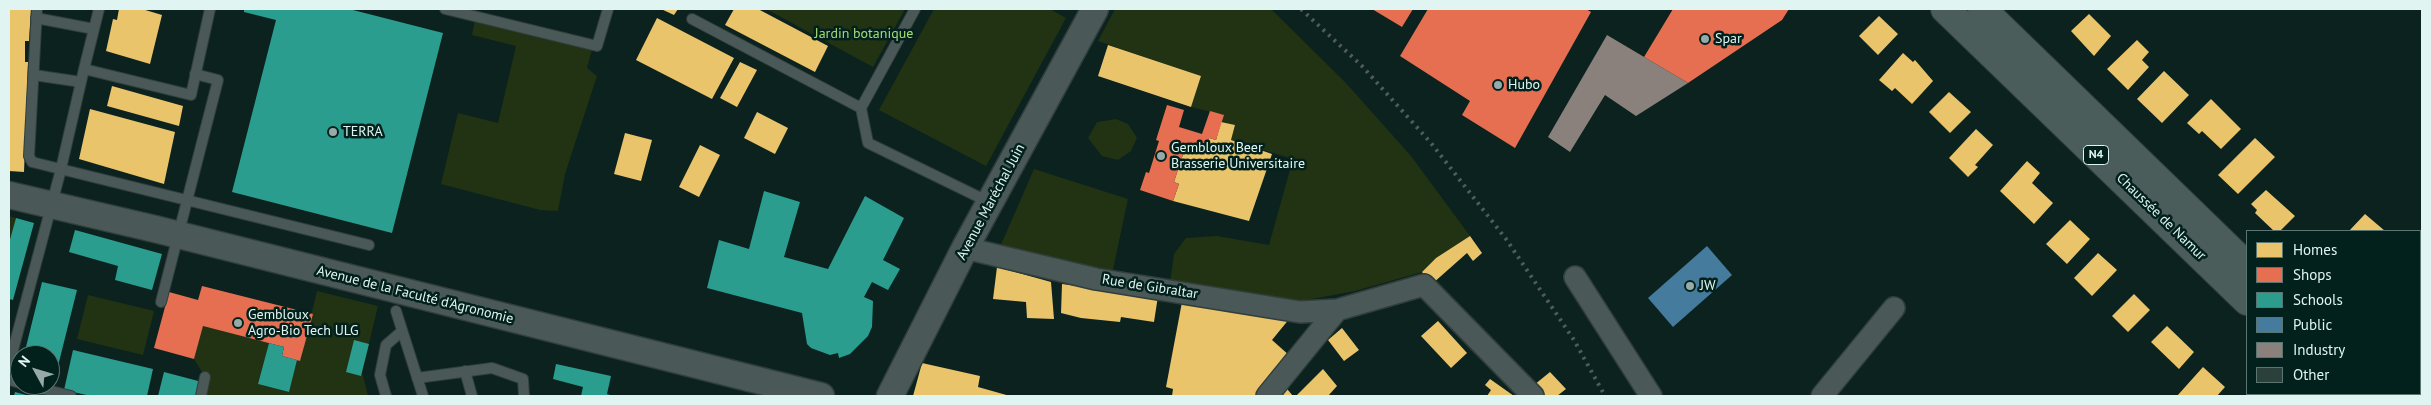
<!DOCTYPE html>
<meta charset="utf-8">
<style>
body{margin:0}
#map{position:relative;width:2431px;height:405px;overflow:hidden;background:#0c221f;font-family:"PT Sans",sans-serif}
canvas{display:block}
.frame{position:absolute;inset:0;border:10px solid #e0f5f1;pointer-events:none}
.legend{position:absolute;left:2246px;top:230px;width:175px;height:165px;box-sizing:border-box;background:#03211c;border:1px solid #5b7671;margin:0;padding:6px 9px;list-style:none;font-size:15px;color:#e0f5f1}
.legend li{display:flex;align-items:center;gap:10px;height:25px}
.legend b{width:25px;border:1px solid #5b7671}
.north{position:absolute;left:10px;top:345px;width:50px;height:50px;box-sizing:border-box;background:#03211c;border:1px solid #5b7671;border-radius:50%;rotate:309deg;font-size:14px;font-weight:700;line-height:20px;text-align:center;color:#e0f5f1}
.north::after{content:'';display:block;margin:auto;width:18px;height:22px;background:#96aba8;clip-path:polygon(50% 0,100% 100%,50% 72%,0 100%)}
</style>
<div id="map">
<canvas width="2431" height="405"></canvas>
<div class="frame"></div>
<ul class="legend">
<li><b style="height:14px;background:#e9c46a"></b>Homes</li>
<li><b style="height:14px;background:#e76f51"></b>Shops</li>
<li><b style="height:14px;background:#2a9d8f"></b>Schools</li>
<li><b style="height:14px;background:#457b9d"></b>Public</li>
<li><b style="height:14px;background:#8a817c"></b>Industry</li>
<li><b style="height:14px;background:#2b403a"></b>Other</li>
</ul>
<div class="north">N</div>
</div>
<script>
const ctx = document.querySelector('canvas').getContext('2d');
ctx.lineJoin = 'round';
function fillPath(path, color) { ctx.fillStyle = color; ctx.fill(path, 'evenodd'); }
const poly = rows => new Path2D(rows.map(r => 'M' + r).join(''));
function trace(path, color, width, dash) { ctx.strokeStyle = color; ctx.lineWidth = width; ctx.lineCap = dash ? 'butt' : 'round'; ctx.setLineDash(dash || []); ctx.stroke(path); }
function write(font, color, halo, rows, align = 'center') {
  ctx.font = font + ' "PT Sans",sans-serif'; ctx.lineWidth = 5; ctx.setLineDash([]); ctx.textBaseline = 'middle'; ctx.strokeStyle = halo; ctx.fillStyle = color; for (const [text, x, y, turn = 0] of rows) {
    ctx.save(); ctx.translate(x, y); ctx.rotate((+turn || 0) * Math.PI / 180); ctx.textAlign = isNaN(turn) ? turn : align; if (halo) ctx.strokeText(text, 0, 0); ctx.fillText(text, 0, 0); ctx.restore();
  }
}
fillPath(poly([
 [766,9,905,9,873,67],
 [934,9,1050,9,1066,18,986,166,879,110],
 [1115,9,1271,9,1345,82,1411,156,1470,236,1436,258,1422,272,1355,291,1296,302,1170,283,1174,254,1186,238,1217,236,1269,245,1293,159,1231,140,1235,125,1221,122,1223,115,1191,107,1201,76,1098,41],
 [475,20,592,49,587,68,597,76,565,174,558,211,540,210,441,184,458,113,498,123,516,46,472,35],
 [1116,119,1128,124,1137,138,1131,151,1118,160,1102,156,1088,138,1097,122],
 [1034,169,1128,199,1112,274,1000,247],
 [9,216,16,218,9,244],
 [317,291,378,306,362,372,368,396,200,396,205,377,194,359,203,326,269,343,258,384,288,392,297,360,300,361],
 [88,295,154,311,143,355,77,339]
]), '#213313');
fillPath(poly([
 [10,9,31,9,29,41,25,41,25,62,28,62,24,172,9,171],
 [119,9,142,9,162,15,150,64,106,51,113,19,117,20],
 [661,9,678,9,674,15],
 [734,9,758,9,828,46,815,72,725,25],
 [2089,14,2111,36,2094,56,2071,31],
 [1879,16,1898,34,1878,55,1859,36],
 [657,18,734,58,712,99,636,60],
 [2137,40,2149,52,2142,60,2149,67,2128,90,2107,69],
 [1108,45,1201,76,1191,107,1098,76],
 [1903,53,1913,62,1915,60,1933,81,1912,104,1895,88,1892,91,1879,80],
 [740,62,757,70,737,107,720,98],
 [2164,71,2189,95,2162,123,2137,99],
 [112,86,183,106,179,126,107,106],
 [1949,92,1971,112,1950,133,1929,112],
 [2211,99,2241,129,2221,149,2202,131,2199,134,2187,123],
 [90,109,175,132,164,184,79,159],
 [757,112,788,128,775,154,744,138],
 [1221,122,1235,125,1231,140,1272,154,1249,221,1173,201,1179,184,1174,182,1185,148,1204,155,1209,138,1216,140],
 [1976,129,1993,145,1975,165,1978,167,1968,177,1949,158],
 [625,133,652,140,641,181,614,174],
 [2255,138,2275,157,2238,194,2218,175],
 [700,145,720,155,699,197,679,187],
 [2027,161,2040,173,2032,183,2053,203,2034,224,2000,191],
 [2266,190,2295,216,2280,231,2274,231,2255,213,2257,210,2251,204],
 [2365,214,2385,231,2349,231],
 [2070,220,2090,239,2067,264,2046,244],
 [1470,236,1482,253,1473,261,1467,253,1432,284,1422,272,1436,258],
 [2098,253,2117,270,2092,296,2074,278],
 [997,267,1051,282,1054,319,1027,318,1026,302,993,299],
 [1062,284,1158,296,1154,322,1121,317,1120,322,1081,318,1061,313],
 [2134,294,2150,310,2128,332,2112,316],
 [1182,302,1290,318,1272,340,1290,356,1257,396,1172,396,1173,389,1166,387],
 [1438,321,1467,353,1451,368,1421,336],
 [2167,326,2194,352,2179,369,2151,342],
 [1342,328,1359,350,1344,361,1328,340],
 [922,363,980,376,978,387,1010,396,913,396],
 [2203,367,2225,387,2217,396,2177,396],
 [1323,369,1337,386,1328,396,1296,396],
 [1550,372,1566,389,1557,396,1544,396,1534,385],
 [1490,379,1514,396,1487,396,1491,390,1485,385],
 [1283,384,1293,396,1273,396]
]), '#e9c46a');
fillPath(poly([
 [1372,9,1413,9,1402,27],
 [1428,9,1586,9,1591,12,1515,148,1462,115,1470,101,1400,56],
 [1673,9,1789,9,1782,20,1688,83,1644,57],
 [1167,105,1184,110,1179,127,1202,134,1210,111,1224,115,1216,140,1209,138,1204,155,1185,148,1174,182,1179,184,1173,201,1140,190,1146,172,1149,173,1159,141,1156,140],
 [202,286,313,314,300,361,282,356,284,347,203,326,194,359,154,348,169,292,198,300]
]), '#e76f51');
fillPath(poly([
 [244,9,349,9,443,33,392,233,232,192,276,20,244,12],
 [764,191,800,202,784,257,828,269,865,196,904,218,883,260,900,269,888,290,872,282,864,297,873,301,872,327,868,336,850,354,839,358,838,353,830,355,811,348,807,344,802,313,707,288,719,240,749,249],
 [16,218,34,223,13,300,9,299,9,243],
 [75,230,162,254,152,290,115,280,118,266,69,252],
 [42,282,77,290,53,386,50,385,50,355,24,355],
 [354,340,369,344,361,376,346,372],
 [269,343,284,347,282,356,297,360,289,392,258,384],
 [73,350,153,369,147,396,91,396,64,390],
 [556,364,611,376,607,394,613,396,581,396,583,387,553,379],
 [164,372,202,382,199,396,158,396],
 [15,392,30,396,14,396]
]), '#2a9d8f');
fillPath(poly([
 [1707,246,1732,275,1673,327,1648,298]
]), '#457b9d');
fillPath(poly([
 [1607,35,1688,83,1636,116,1605,95,1570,152,1548,137]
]), '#8a817c');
fillPath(poly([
 [2420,273,2422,275,2422,312,2420,310]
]), '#2b403a');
const service = poly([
 [37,9,29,156,32,162,369,245],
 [445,9,597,46,608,9],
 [36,18,94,29],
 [692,19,861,108,868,143,989,202],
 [84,69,99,9],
 [34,75,81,82],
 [861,108,915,9],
 [161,302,218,80,195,74],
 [396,311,423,396],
 [2420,357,2422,361],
 [9,365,60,173,84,69,191,95,210,9],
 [465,371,472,396],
 [417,378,492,368,523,379,524,396],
 [9,380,20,383],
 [27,385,71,396],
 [201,396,205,377],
 [386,396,380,375,386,345,402,331]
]);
const minor = poly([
 [965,248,1096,279,1300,312,1337,310,1424,285,1533,396],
 [1575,277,1651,396],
 [1267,396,1337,310],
 [1822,396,1894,308]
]);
const tertiary = poly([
 [9,195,155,229,821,396],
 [890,396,965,248,1095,9]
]);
const primary = poly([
 [1945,9,2247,301],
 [1982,9,2247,266],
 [2340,394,2343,396],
 [2380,394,2383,396]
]);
trace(service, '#303e3c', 12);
trace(minor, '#303e3c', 24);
trace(tertiary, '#303e3c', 29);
trace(primary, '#303e3c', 30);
trace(service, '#4a5957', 10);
trace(minor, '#4a5957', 21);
trace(tertiary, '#4a5957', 26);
trace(primary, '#4a5d5b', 28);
trace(poly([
 [1301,9,1362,66,1431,143,1506,239,1574,340,1605,396]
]), '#4f5d5a', 4, [2.5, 5]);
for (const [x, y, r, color] of [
 [1705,39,5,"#96aba8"],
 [1498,85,5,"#96aba8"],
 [333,132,5,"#96aba8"],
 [1161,156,5,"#96aba8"],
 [1690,286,5,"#96aba8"],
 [238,323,5,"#96aba8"]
]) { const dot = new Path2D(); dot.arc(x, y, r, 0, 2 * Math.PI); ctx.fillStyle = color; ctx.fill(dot); trace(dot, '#03211c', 2); }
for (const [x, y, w] of [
 [2096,155,25]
]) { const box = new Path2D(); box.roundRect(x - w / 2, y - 9.5, w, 19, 4); ctx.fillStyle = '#03211c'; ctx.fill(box); trace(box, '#e0f5f1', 1); }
write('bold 12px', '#e0f5f1', null, [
 ["N4",2096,155]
]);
write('14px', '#a7da78', '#03211c', [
 ["Jardin botanique",864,34]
]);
write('14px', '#e0f5f1', '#03211c', [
 ["Spar",1715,39],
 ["Hubo",1508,85],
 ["TERRA",343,132],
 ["Gembloux Beer",1171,148],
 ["Brasserie Universitaire",1171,164],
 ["JW",1700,286],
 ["Gembloux",248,315],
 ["Agro-Bio Tech ULG",248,331]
], 'left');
write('14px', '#e0f5f1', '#03211c', [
 ["Avenue Maréchal Juin",991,202,-62],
 ["Chaussée de Namur",2161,217,44],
 ["Rue de Gibraltar",1150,287,9],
 ["Avenue de la Faculté d'Agronomie",415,295,14]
]);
</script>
